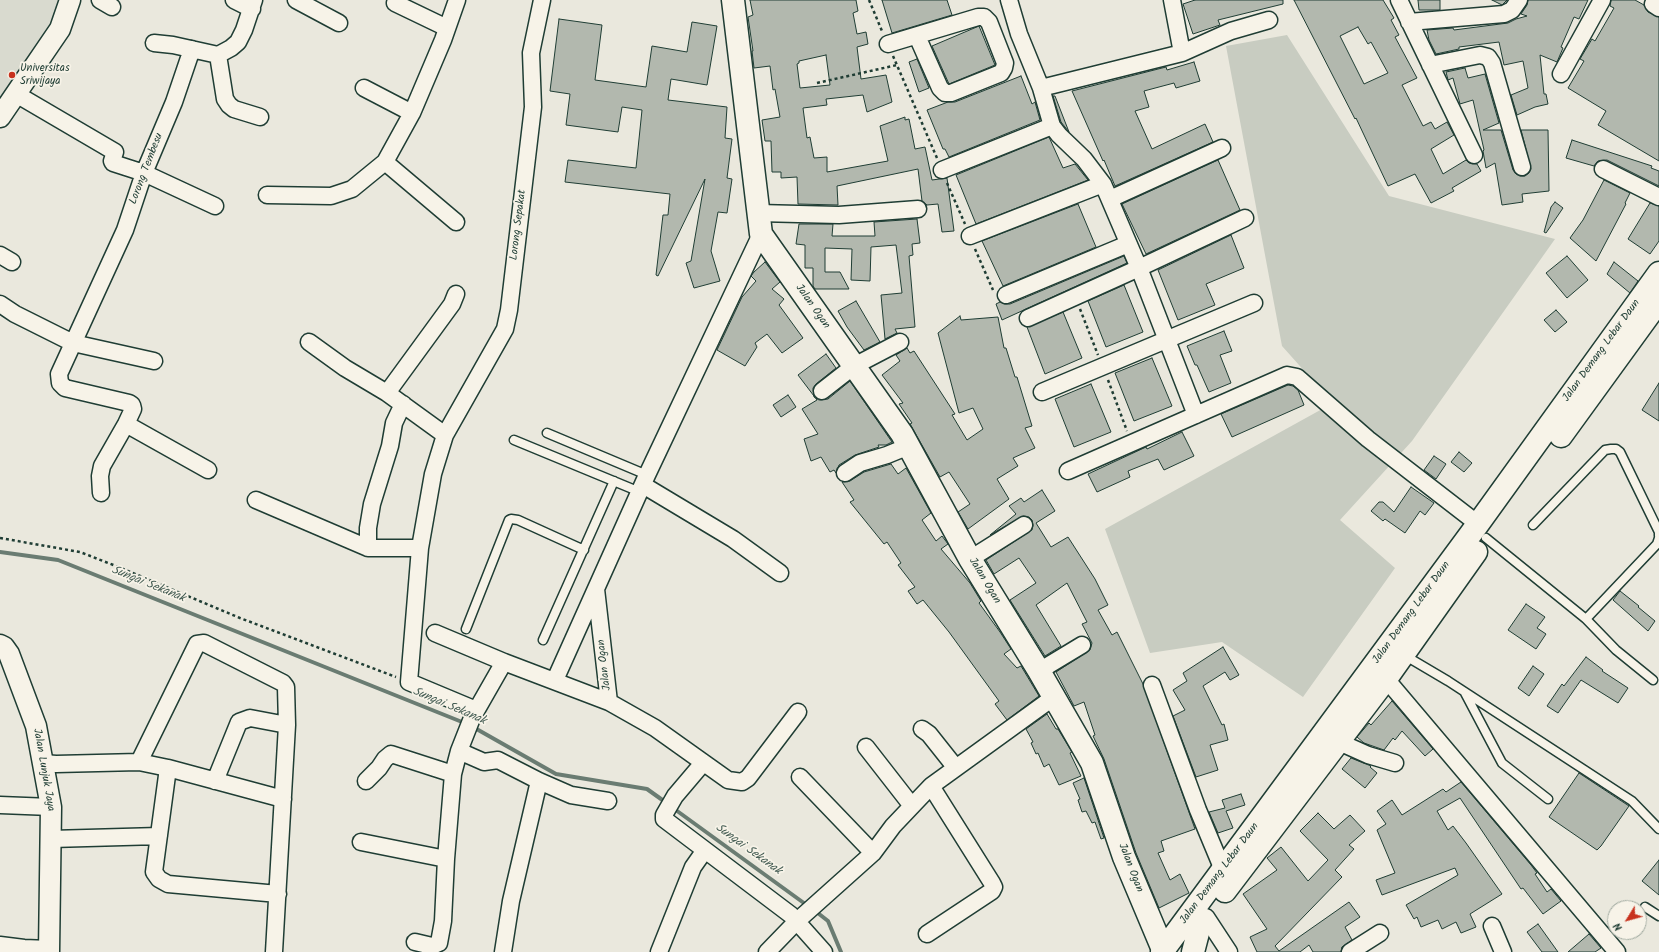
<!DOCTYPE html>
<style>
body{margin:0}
#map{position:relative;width:1659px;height:952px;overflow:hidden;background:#eae8dd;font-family:Kalam,sans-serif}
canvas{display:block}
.north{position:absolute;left:1607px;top:900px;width:40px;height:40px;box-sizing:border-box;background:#f7f3e8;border:1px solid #a1aaa0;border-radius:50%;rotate:233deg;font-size:11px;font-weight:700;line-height:16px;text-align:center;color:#1f3d34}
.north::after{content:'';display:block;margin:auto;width:14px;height:18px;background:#c8321e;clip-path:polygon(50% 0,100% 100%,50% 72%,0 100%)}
</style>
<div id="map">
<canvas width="1659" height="952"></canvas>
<div class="north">N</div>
</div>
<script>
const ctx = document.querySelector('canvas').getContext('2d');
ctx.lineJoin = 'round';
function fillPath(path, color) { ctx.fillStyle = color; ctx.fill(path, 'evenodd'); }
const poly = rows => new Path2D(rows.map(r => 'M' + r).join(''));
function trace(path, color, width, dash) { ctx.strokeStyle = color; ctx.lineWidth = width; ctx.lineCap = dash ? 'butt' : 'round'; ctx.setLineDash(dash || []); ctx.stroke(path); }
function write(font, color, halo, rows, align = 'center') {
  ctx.font = font + ' Kalam,sans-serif'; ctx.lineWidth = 3.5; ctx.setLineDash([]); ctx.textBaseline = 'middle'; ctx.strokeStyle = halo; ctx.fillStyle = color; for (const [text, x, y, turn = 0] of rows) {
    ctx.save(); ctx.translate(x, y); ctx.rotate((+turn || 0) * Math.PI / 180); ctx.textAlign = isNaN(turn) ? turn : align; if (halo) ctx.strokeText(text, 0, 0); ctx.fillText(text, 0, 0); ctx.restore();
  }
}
fillPath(poly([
 [0,0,66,0,56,29,0,107]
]), '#d9dacf');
fillPath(poly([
 [1287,35,1389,196,1555,239,1412,441,1340,520,1395,568,1303,697,1222,642,1150,653,1105,529,1333,403,1282,346,1226,46]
]), '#c8ccc1');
trace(poly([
 [0,552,58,560,467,724],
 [473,727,556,774,647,789,668,804],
 [673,808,808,906],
 [814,910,828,921,841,952]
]), '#6a7c72', 4);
const building = poly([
 [750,0,856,0,858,11,853,13,857,34,866,32,868,44,857,47,861,79,886,75,892,102,867,112,863,95,826,99,827,105,803,108,807,138,810,137,814,158,827,157,827,172,888,161,880,126,905,117,905,120,909,119,915,149,925,147,932,180,947,178,954,231,942,232,938,204,927,205,922,201,918,169,837,186,838,205,798,204,797,177,781,178,781,172,772,172,771,141,765,141,762,120,780,117,775,89,773,90,770,66,754,68,752,51,753,51,748,17,753,15,750,0],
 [826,55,830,85,800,88,797,64,799,63,799,61,826,55],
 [882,0,947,0,952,15,892,33,882,0],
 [1195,0,1283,0,1283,4,1218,20,1220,25,1193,34,1183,4,1195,0],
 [1294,0,1383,0,1394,18,1391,20,1399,35,1395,37,1417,78,1402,85,1423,126,1431,122,1435,129,1447,122,1454,135,1431,149,1443,174,1466,160,1469,163,1477,164,1481,171,1452,188,1454,191,1431,203,1415,174,1388,186,1356,118,1355,119,1294,0],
 [1358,27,1368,44,1371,42,1388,73,1364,84,1340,36,1358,27],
 [1418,0,1440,0,1440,10,1419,10,1418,0],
 [1492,0,1507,0,1502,5,1492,0],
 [1528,0,1588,0,1579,19,1574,17,1561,47,1563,48,1557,62,1540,55,1544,94,1546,94,1548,104,1535,107,1517,115,1511,95,1528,88,1523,61,1504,65,1499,42,1459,47,1459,49,1436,54,1429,40,1427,30,1453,28,1454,30,1508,23,1516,19,1527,16,1521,14,1527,5,1528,0],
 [1611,0,1635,0,1644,5,1648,12,1659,17,1659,161,1598,125,1606,111,1568,88,1584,61,1580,59,1592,39,1595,41,1614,8,1610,6,1611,0],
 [559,19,602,25,595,80,646,87,652,46,687,52,692,22,717,26,707,85,671,79,668,100,727,107,725,138,732,139,727,178,732,179,727,213,718,212,711,251,720,281,694,288,686,263,691,261,705,179,658,276,656,275,663,215,668,215,670,194,565,182,568,160,636,168,642,110,622,107,618,132,566,125,570,94,550,91,559,19],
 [979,26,995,65,949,84,932,46,979,26],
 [917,59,929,88,919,92,909,62,917,59],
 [1194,62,1200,81,1176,88,1174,83,1144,91,1149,107,1135,111,1152,149,1205,124,1213,142,1115,186,1104,160,1103,161,1072,91,1166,67,1167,70,1194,62],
 [1465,68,1468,78,1485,74,1499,123,1483,130,1501,130,1513,170,1516,174,1520,176,1525,176,1529,173,1531,169,1521,130,1548,130,1549,191,1522,194,1523,202,1502,205,1495,163,1486,168,1483,151,1484,150,1473,100,1460,104,1453,78,1448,80,1446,72,1465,68],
 [1021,76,1032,104,1035,102,1040,120,949,157,945,149,943,149,927,110,948,102,955,102,1021,76],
 [1053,96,1055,96,1069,132,1061,122,1053,96],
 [1049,137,1063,168,1075,164,1088,180,976,224,956,175,1049,137],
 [1572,140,1652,166,1651,168,1659,171,1659,186,1607,160,1598,161,1594,166,1566,158,1572,140],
 [1218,160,1240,210,1146,254,1122,204,1218,160],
 [1604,180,1630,193,1625,203,1626,204,1596,261,1570,238,1583,220,1604,180],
 [1555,202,1563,208,1546,233,1544,232,1551,207,1555,202],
 [1650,203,1659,206,1659,241,1650,254,1628,239,1650,203],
 [1078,204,1096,247,1003,286,982,241,1078,204],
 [917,219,920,243,912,244,913,255,909,256,915,327,895,329,897,333,885,339,881,295,902,293,896,245,871,247,870,281,851,280,852,249,825,248,825,272,840,272,849,289,815,289,813,286,813,268,805,268,805,245,796,244,799,224,833,224,832,236,875,236,874,222,917,219],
 [1231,235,1244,268,1206,284,1215,305,1178,320,1158,270,1231,235],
 [1124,256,1127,263,1002,320,996,304,1000,302,1004,304,1010,304,1124,256],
 [1567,256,1588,280,1567,298,1546,273,1567,256],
 [765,262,780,282,772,289,784,299,779,305,803,338,782,353,767,334,755,343,757,347,745,366,717,350,742,297,756,281,751,276,754,272,765,262],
 [1614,262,1638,281,1630,293,1607,274,1614,262],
 [1124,285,1143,332,1106,347,1088,301,1124,285],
 [856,301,880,342,864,350,847,327,838,311,856,301],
 [1556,310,1567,322,1555,332,1544,320,1556,310],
 [1063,312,1082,358,1045,374,1027,327,1063,312],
 [960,316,961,320,998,317,1004,348,1006,348,1015,377,1017,377,1032,426,1025,428,1035,448,1013,458,1018,466,997,479,1009,499,968,529,958,512,970,504,949,472,940,477,910,424,912,423,899,404,903,403,882,375,900,361,896,355,907,348,910,353,914,351,955,414,952,415,967,440,983,429,973,408,959,413,938,333,960,316],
 [1224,331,1232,351,1220,355,1231,383,1209,392,1197,365,1195,365,1187,346,1224,331],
 [826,354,836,368,816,384,813,388,814,397,819,400,828,399,850,381,892,442,886,445,878,445,879,447,855,455,839,465,836,473,834,470,830,472,821,457,811,461,804,439,818,434,802,409,817,400,798,375,826,354],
 [1152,358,1172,406,1134,421,1115,373,1152,358],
 [1659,383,1659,421,1642,410,1659,383],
 [1091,384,1111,432,1074,447,1055,399,1091,384],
 [1288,385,1293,386,1298,390,1304,405,1232,437,1221,414,1288,385],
 [788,395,796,407,781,417,773,405,788,395],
 [1182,432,1194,456,1164,470,1158,459,1128,471,1130,477,1097,492,1088,474,1146,447,1147,449,1182,432],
 [1459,452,1472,463,1464,472,1451,462,1459,452],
 [1434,456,1446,464,1436,479,1424,470,1434,456],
 [891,464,898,474,906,468,931,513,922,520,936,541,942,536,948,544,941,549,970,583,981,601,979,603,1000,632,1011,649,1004,654,1017,668,1021,666,1039,696,1007,720,995,704,999,701,949,632,923,600,917,604,908,591,915,587,898,565,901,563,887,542,884,544,850,502,854,500,842,482,850,481,864,472,891,464],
 [1411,487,1434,503,1425,515,1420,511,1405,533,1385,519,1383,521,1371,511,1379,502,1383,502,1394,512,1411,487],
 [1042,490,1055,511,1036,523,1051,547,1068,537,1095,579,1108,605,1098,610,1112,635,1117,632,1143,684,1195,829,1161,841,1164,851,1158,853,1170,880,1180,874,1189,893,1159,908,1136,853,1104,759,1093,736,1095,735,1084,702,1074,706,1056,672,1090,650,1092,643,1082,624,1087,622,1067,583,1036,605,1061,646,1045,656,1010,600,1036,583,1019,558,994,574,986,560,1032,530,1033,525,1032,520,1029,517,1023,516,990,535,1016,514,1009,506,1021,498,1024,502,1042,490],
 [1620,591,1639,606,1638,607,1655,621,1648,631,1613,600,1620,591],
 [1526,604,1545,617,1537,628,1546,634,1536,649,1508,630,1526,604],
 [1223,647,1239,675,1230,680,1225,672,1203,686,1222,725,1224,724,1228,740,1210,745,1218,770,1196,777,1173,716,1185,710,1173,690,1187,681,1183,673,1223,647],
 [1586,657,1603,670,1602,671,1628,688,1618,703,1581,680,1558,713,1547,706,1562,684,1564,686,1586,657],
 [1533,666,1544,674,1529,696,1518,688,1533,666],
 [1392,701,1433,749,1425,756,1402,731,1395,740,1393,738,1384,750,1364,743,1357,737,1369,723,1371,725,1392,701],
 [1047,714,1056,729,1058,729,1072,752,1070,753,1081,776,1059,785,1049,764,1044,767,1038,753,1036,754,1031,743,1033,742,1026,729,1047,714],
 [1351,758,1371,766,1370,767,1377,773,1365,788,1342,769,1351,758],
 [1579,773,1629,806,1601,846,1597,850,1549,817,1579,773],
 [1084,778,1104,838,1101,839,1095,822,1092,823,1086,811,1082,812,1078,800,1080,799,1073,783,1084,778],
 [1461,782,1531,865,1537,873,1535,874,1547,892,1551,889,1561,901,1543,914,1523,888,1521,889,1460,798,1437,811,1448,830,1453,826,1466,843,1502,894,1470,914,1476,927,1461,933,1456,922,1442,929,1438,920,1421,927,1417,917,1414,919,1406,905,1458,875,1455,868,1382,895,1376,880,1395,873,1377,830,1386,824,1377,811,1392,800,1402,815,1443,789,1446,792,1461,782],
 [1241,794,1245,805,1226,811,1233,828,1218,833,1209,812,1225,808,1222,800,1241,794],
 [1318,813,1334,829,1350,815,1365,831,1349,845,1354,849,1335,870,1342,877,1275,946,1279,951,1349,902,1360,917,1345,927,1352,940,1342,947,1341,952,1313,952,1309,945,1300,952,1257,952,1250,937,1267,929,1243,894,1277,870,1267,858,1281,847,1308,881,1328,860,1300,831,1318,813],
 [1659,860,1659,895,1642,881,1659,860],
 [1538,924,1558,952,1542,952,1527,932,1538,924],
 [1589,934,1601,948,1595,952,1568,952,1589,934]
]);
fillPath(building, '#b2b8ae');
trace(building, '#1f3d34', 1);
const service = poly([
 [547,433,647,475],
 [514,440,640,492],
 [1533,525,1605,450,1611,449,1616,449,1620,452,1659,532,1659,536],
 [1486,538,1586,619,1616,650,1653,680],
 [1586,619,1657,544,1659,538],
 [466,629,509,520,511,519,518,520,584,550],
 [543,640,614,481],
 [1404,655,1448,681,1632,801,1659,829],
 [1465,693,1502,763,1548,799],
 [1645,907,1659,916]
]);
const minor = poly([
 [100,0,112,7],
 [234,0,252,9],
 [296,0,339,23],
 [1009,0,1019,34,1041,88,1052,126,1059,135,1084,159,1103,184,1139,268,1196,415],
 [1172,0,1182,53],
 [1399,0,1474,155],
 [395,3,447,28],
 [1653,4,1659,8],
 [1409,22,1504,14,1512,10,1519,0],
 [154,43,173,45,218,55,231,48,238,42,244,30,254,0],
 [888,44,978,17,984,17,989,22,1005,63,1004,68,1001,73,951,93,945,93,940,88,917,36],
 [218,55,225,99,229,105,234,109,260,117],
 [1430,65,1480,55,1488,57,1492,63,1522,167],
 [1561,74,1602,0],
 [364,88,412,113],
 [1041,88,1182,53,1231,31,1269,20],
 [16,94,115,152,112,161,113,163,144,173,215,206],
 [385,162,456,222],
 [1603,169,1659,197],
 [942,170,1052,126],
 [267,195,331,196,352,189,385,162,412,113,443,40,457,0],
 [1110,199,1222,148],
 [758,213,839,215,918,209],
 [970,236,1103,184],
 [0,255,12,262],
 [1006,295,1128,244],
 [0,304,15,314,73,343,154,361],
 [1028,318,1139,268,1245,218],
 [309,342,345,368,387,393,445,435,433,474,420,548,409,682,476,710],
 [822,391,854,366,900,342],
 [1042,392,1254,303],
 [387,393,452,304,456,294],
 [126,424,208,470],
 [445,435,505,329,509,310,533,107,531,53,542,0],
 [1068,471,1287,375,1297,377,1368,439,1478,524],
 [845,473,860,463,887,455,909,446],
 [643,485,733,539,780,573],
 [101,493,100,476,102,466,126,424,133,409,132,405,129,403,65,388,60,383,59,374,125,230,144,173,174,102,192,49],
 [256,500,368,548,420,548],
 [368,548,368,528,372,504,390,446,394,423,403,404],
 [970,559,1024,525],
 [596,589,609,702],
 [435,633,504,662],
 [1039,671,1082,645],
 [1386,679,1617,952],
 [555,680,647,475,761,234],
 [1152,685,1198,810,1223,870],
 [922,729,929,734,956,768],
 [1339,742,1368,755,1395,763],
 [866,747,912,806],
 [459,751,484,762,498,760,539,781,571,795,608,801],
 [139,762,168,768,283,799],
 [43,763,56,764,139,762,197,644,204,643,283,683,286,687,287,725,274,952],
 [703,763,675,796,664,815,664,819,791,915,824,952],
 [168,768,154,872,159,879,168,884,278,894],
 [800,777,873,853],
 [215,781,239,722,250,718,287,725],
 [366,781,379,768,385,759,391,754,453,774],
 [0,805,51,807],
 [51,839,159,836],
 [361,842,446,859,443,921,439,943,432,946,415,942],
 [446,859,453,774,459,751,472,718,504,662,609,702,655,728,728,780,742,782,748,778,798,712],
 [1206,917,1229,952],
 [1492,926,1503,952],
 [927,934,992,891,994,887,992,883,931,786,1054,697],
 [0,945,24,948,49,949],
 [503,952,511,901,539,781],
 [659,952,693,867,705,850],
 [767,952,797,921,873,853,893,826,931,786],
 [1350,952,1380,933]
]);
const tertiary = poly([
 [0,117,60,29,70,0],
 [0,645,4,647,9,654,36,726,51,807,49,952]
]);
const secondary = poly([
 [733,0,761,234,902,434,970,559,1039,671,1092,763,1124,857,1164,952]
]);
const trunk = poly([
 [1561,436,1659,301],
 [1225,891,1386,679,1476,552],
 [1162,952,1478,524,1659,273],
 [1193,952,1200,925]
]);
trace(service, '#1f3d34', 11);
trace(minor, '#1f3d34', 19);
trace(tertiary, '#1f3d34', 23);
trace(secondary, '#1f3d34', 25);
trace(trunk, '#1f3d34', 25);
trace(poly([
 [869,0,882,31],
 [893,56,937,158],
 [817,83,897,65],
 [947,183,965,224],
 [975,249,993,290],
 [1080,309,1098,355],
 [1108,380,1127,431],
 [0,538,80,552,121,568,240,618,396,677]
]), '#1f3d34', 2.5, [3, 3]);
trace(service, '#f7f3e8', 8);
trace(minor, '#f7f3e8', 16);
trace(tertiary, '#f7f3e8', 20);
trace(secondary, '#f7f3e8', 22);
trace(trunk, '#f7f3e8', 22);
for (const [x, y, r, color] of [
 [12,75,4,"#c8321e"]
]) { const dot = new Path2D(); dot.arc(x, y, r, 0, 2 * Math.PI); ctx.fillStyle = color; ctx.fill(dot); trace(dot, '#f7f3e8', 1.5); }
write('11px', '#1f3d34', '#f7f3e8', [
 ["Universitas",20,69],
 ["Sriwijaya",20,82]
], 'left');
write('11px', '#1f3d34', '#f7f3e8', [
 ["Lorong Tembesu",147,169,-69],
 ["Lorong Sepakat",519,225,-83],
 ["Jalan Ogan",812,307,55],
 ["Jalan Demang Lebar Daun",1602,351,-54],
 ["Jalan Ogan",984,581,59],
 ["Jalan Demang Lebar Daun",1412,613,-54],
 ["Jalan Ogan",605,665,-97],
 ["Jalan Lunjuk Jaya",43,770,80],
 ["Jalan Ogan",1130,868,69],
 ["Jalan Demang Lebar Daun",1220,874,-53]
]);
write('italic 12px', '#445c53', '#f7f3e8', [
 ["Sungai Sekanak",148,585,22],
 ["Sungai Sekanak",449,707,23],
 ["Sungai Sekanak",748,850,36]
]);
</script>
